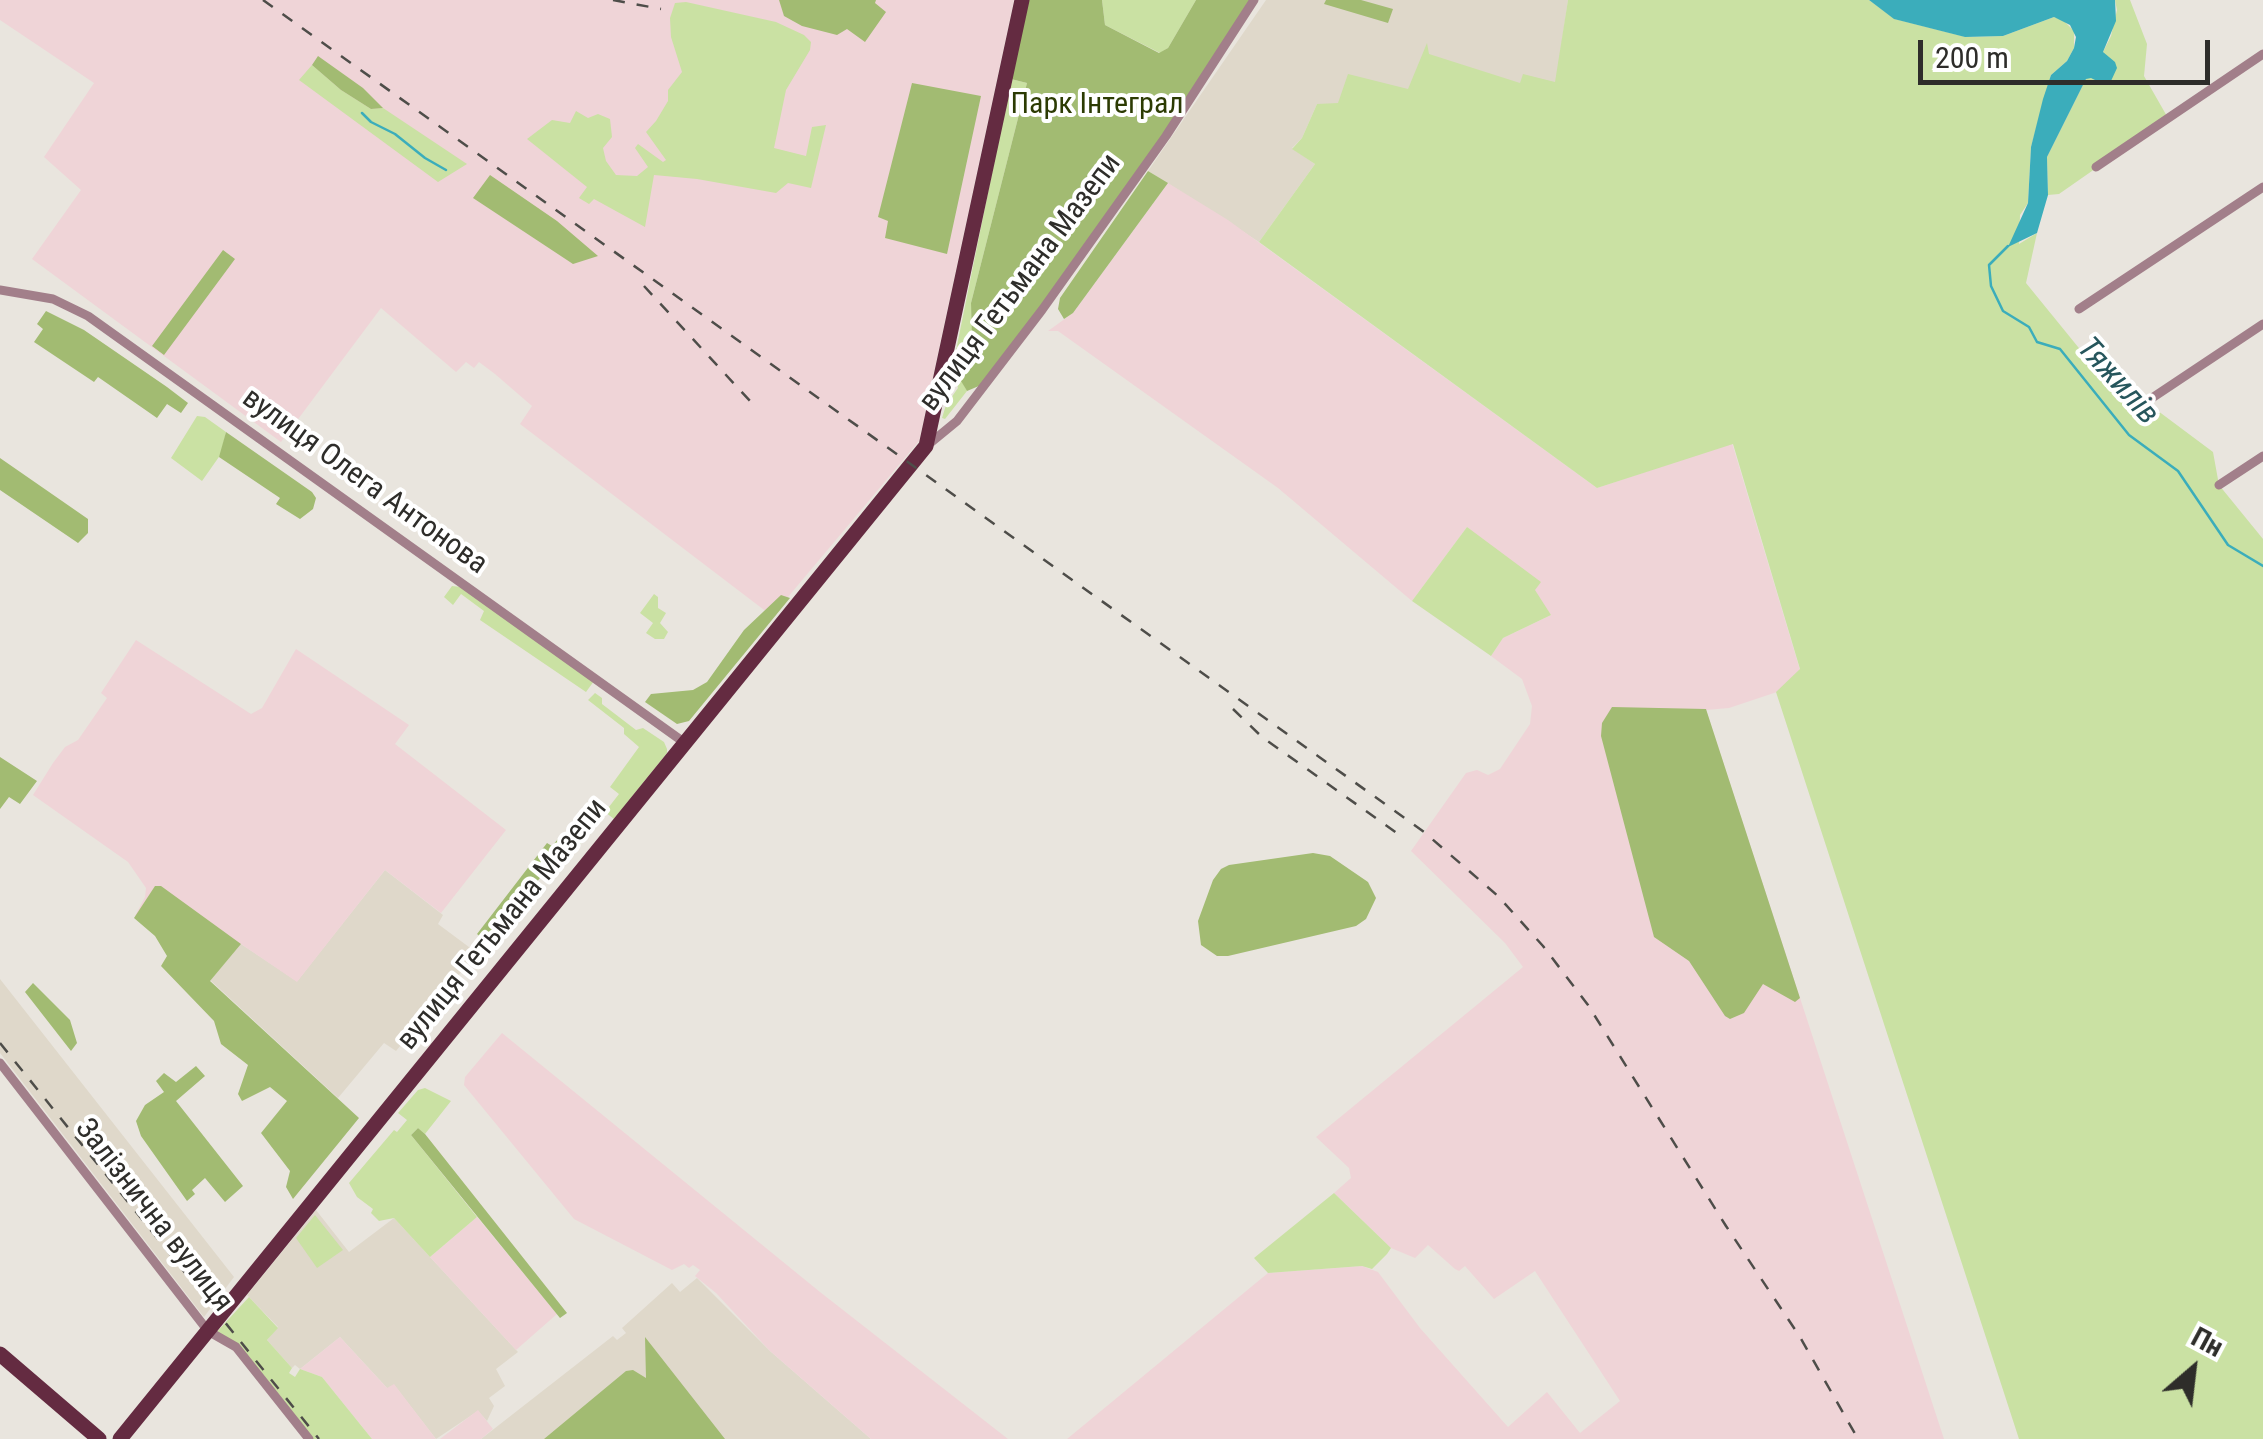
<!DOCTYPE html>
<meta charset="utf-8">
<style>
body{margin:0}
#map{position:relative;width:2263px;height:1439px;overflow:hidden;background:#e9e5de;font-family:"Roboto Condensed",sans-serif}
canvas{display:block}
.north{position:absolute;left:2143px;top:1319px;width:100px;height:100px;-webkit-text-stroke:8px #fff;paint-order:stroke;rotate:28deg;font-size:28px;font-weight:700;line-height:40px;text-align:center;color:#2e2d2a}
.north::after{content:'';display:block;margin:auto;width:35px;height:45px;background:#2e2d2a;clip-path:polygon(50% 0,100% 100%,50% 72%,0 100%)}
.scale{position:absolute;left:1918px;top:40px;width:292px;height:45px;box-sizing:border-box;border:5px solid #2e2d2a;border-top:0;padding-left:12px;font-size:30px;line-height:35px;white-space:nowrap;color:#2e2d2a;-webkit-text-stroke:8px #fff;paint-order:stroke}
</style>
<div id="map">
<canvas width="2263" height="1439"></canvas>
<div class="north">Пн</div>
<div class="scale">200 m</div>
</div>
<script>
const ctx = document.querySelector('canvas').getContext('2d');
ctx.lineJoin = 'round';
function fillPath(path, color) { ctx.fillStyle = color; ctx.fill(path, 'evenodd'); }
const poly = rows => new Path2D(rows.map(r => 'M' + r).join(''));
function trace(path, color, width, dash) { ctx.strokeStyle = color; ctx.lineWidth = width; ctx.lineCap = dash ? 'butt' : 'round'; ctx.setLineDash(dash || []); ctx.stroke(path); }
function write(font, color, halo, rows, align = 'center') {
  ctx.font = font + ' "Roboto Condensed",sans-serif'; ctx.lineWidth = 8; ctx.setLineDash([]); ctx.textBaseline = 'middle'; ctx.strokeStyle = halo; ctx.fillStyle = color; for (const [text, x, y, turn = 0] of rows) {
    ctx.save(); ctx.translate(x, y); ctx.rotate((+turn || 0) * Math.PI / 180); ctx.textAlign = isNaN(turn) ? turn : align; if (halo) ctx.strokeText(text, 0, 0); ctx.fillText(text, 0, 0); ctx.restore();
  }
}
fillPath(poly([
 [1266,0,1568,0,1556,83,1408,89,1338,104,1317,104,1302,138,1292,148,1315,164,1259,242,1148,171],
 [385,870,443,915,438,924,477,953,396,1051,384,1043,338,1098,210,980,241,944,297,981],
 [0,979,234,1277,204,1317,0,1053],
 [316,1210,349,1252,394,1218,518,1352,496,1369,505,1386,489,1398,494,1406,487,1421,478,1411,436,1439,394,1385,388,1389,340,1337,300,1369,295,1365,292,1368,267,1340,278,1327,247,1295],
 [697,1278,770,1351,871,1439,481,1439,613,1336,617,1340,626,1333,622,1328,672,1283,680,1292]
]), '#dfd8ca');
fillPath(poly([
 [0,0,1014,0,919,441,772,616,520,424,532,406,495,374,479,362,474,368,466,362,456,372,381,308,281,442,32,259,81,190,44,157,94,83,0,20],
 [1168,183,1228,220,1597,488,1732,443,1800,670,1780,691,1729,708,1706,710,1944,1439,1067,1439,1268,1273,1362,1266,1378,1272,1420,1328,1508,1427,1547,1392,1580,1433,1620,1401,1535,1271,1494,1299,1465,1266,1459,1271,1455,1269,1428,1245,1415,1258,1391,1248,1334,1193,1351,1178,1349,1168,1316,1137,1523,967,1505,943,1411,851,1466,773,1477,770,1488,775,1500,769,1530,724,1532,706,1522,679,1491,656,1503,638,1551,615,1467,527,1412,601,1278,488,1058,331,1048,331,1073,313],
 [136,640,251,714,262,708,296,649,409,725,395,744,506,830,441,913,385,870,297,982,241,944,210,980,135,916,145,897,146,888,128,862,33,795,53,763,65,747,78,740,107,698,101,693],
 [502,1033,820,1292,1008,1439,871,1439,770,1351,716,1293,695,1276,700,1270,693,1265,689,1268,684,1264,672,1270,574,1219,464,1085,465,1077],
 [477,1217,557,1314,516,1350,430,1257],
 [340,1337,387,1388,394,1384,436,1439,372,1439,322,1377,300,1369],
 [478,1410,493,1429,481,1439,440,1439]
]), '#efd4d7');
fillPath(poly([
 [1102,0,1196,0,1168,48,1160,53,1105,25],
 [1568,0,1869,0,1895,19,1966,37,2003,36,2054,17,2063,20,2074,31,2074,48,2067,61,2051,75,2031,147,2028,203,2020,215,2019,244,2037,233,2026,283,2135,417,2146,402,2213,452,2219,485,2263,539,2263,1439,2019,1439,1776,692,1800,669,1733,444,1597,488,1259,242,1315,164,1292,149,1302,138,1317,104,1338,103,1348,74,1408,89,1427,43,1429,54,1520,83,1523,74,1555,82],
 [2115,0,2130,0,2147,44,2144,76,2168,118,2059,194,2048,195,2047,157,2086,79,2104,55,2103,52,2111,36,2117,10],
 [686,2,776,22,804,35,811,42,810,50,786,90,774,148,806,156,812,127,826,125,811,188,788,183,776,193,697,179,654,175,645,227,594,199,589,204,579,198,587,187,527,139,552,120,570,123,576,111,588,118,598,114,610,119,612,137,603,148,606,161,616,175,637,176,648,167,635,148,638,144,663,162,666,160,646,132,656,121,668,101,668,90,682,72,671,37,670,18,675,3],
 [312,65,341,90,371,109,383,108,467,164,438,182,299,80],
 [1011,79,1027,83,971,303,972,347,961,380,967,391,945,419,942,418,946,405,958,388,956,381,950,380],
 [197,416,205,417,226,432,221,454,202,481,171,458],
 [1467,527,1541,582,1535,590,1551,615,1503,638,1491,656,1412,601],
 [452,586,461,587,594,681,586,692,480,620,484,611,461,594,453,605,444,597],
 [654,594,658,597,658,608,666,613,660,623,668,632,664,639,655,639,646,633,653,623,640,613],
 [595,693,602,698,602,704,636,730,643,728,664,742,667,749,667,753,614,819,605,812,619,794,610,787,639,747,624,734,624,728,588,700],
 [425,1088,451,1101,425,1134,418,1128,411,1135,477,1217,430,1257,394,1218,379,1221,371,1213,373,1209,357,1197,349,1183,394,1130,397,1132,407,1120,398,1113,418,1090],
 [1334,1193,1391,1248,1387,1254,1372,1269,1362,1266,1268,1273,1254,1258],
 [315,1215,343,1250,317,1268,296,1238],
 [249,1297,278,1328,267,1340,292,1368,289,1373,295,1377,300,1369,322,1377,372,1439,309,1439,236,1347,214,1335]
]), '#cae1a3');
fillPath(poly([
 [779,0,876,0,875,3,886,12,865,42,847,29,837,35,802,26,784,16],
 [1027,0,1102,0,1105,25,1159,53,1168,48,1196,0,1254,0,1152,155,986,383,967,391,961,381,972,347,971,303,1027,83,1011,79],
 [1326,0,1361,0,1393,9,1388,23,1324,4],
 [318,56,363,88,383,108,371,109,341,90,312,65],
 [912,83,981,96,947,254,885,238,888,221,878,217],
 [1148,171,1168,183,1073,313,1064,319,1058,309,1060,298],
 [490,175,557,221,598,256,573,264,473,198],
 [223,250,235,259,164,355,152,346],
 [46,311,84,330,167,387,188,403,181,413,167,404,157,418,98,377,94,382,34,342,43,329,37,324],
 [226,432,312,492,316,498,313,509,300,519,276,504,280,498,219,457],
 [0,458,88,519,88,533,78,543,0,490],
 [781,595,790,598,689,721,677,724,645,702,651,694,693,690,707,682,744,630],
 [1612,707,1706,709,1800,998,1795,1002,1763,984,1744,1013,1730,1019,1725,1016,1689,961,1654,937,1601,736,1602,723],
 [0,757,37,781,20,804,9,797,0,809],
 [571,831,584,840,566,860,558,855,536,883,541,892,497,947,493,947,477,934,547,843,552,846,558,839,564,842],
 [1313,853,1330,856,1368,882,1376,898,1366,919,1356,926,1228,956,1217,956,1201,945,1198,921,1213,880,1221,869,1229,865],
 [155,886,161,886,241,944,210,981,359,1118,293,1199,286,1187,290,1171,261,1133,287,1101,270,1087,242,1101,238,1094,248,1065,221,1044,214,1021,161,966,167,956,155,936,134,918],
 [33,983,70,1020,77,1043,71,1051,25,992],
 [196,1066,205,1076,176,1101,243,1186,225,1202,205,1178,192,1190,195,1194,187,1201,141,1136,136,1121,145,1105,164,1092,156,1081,164,1073,176,1082],
 [418,1128,425,1134,567,1313,560,1318,411,1135],
 [645,1337,725,1439,544,1439,626,1371,633,1370,646,1378]
]), '#a2bb72');
fillPath(poly([
 [1869,0,2115,0,2116,21,2103,52,2115,62,2117,68,2111,81,2105,85,2091,78,2086,79,2047,157,2048,195,2037,233,2008,247,2028,203,2031,147,2043,99,2051,75,2067,61,2074,48,2076,37,2070,25,2054,17,2003,36,1965,37,1894,19]
]), '#3badbb');
trace(poly([
 [362,113,371,122,395,134,425,158,446,170],
 [2008,246,1989,265,1991,286,2003,311,2029,327,2037,342,2060,349,2129,435,2178,471,2228,545,2263,566]
]), '#3badbb', 2.5);
trace(poly([
 [2096,167,2263,54],
 [0,290,53,299,88,316,685,743],
 [2079,309,2263,187],
 [2146,402,2263,324],
 [929,444,957,421,1042,310,1166,136,1254,0],
 [2219,485,2263,456],
 [0,1063,208,1331,236,1347,309,1439]
]), '#a27f8a', 9);
trace(poly([
 [0,1354,99,1439],
 [120,1439,926,446,1022,0]
]), '#642b41', 15);
trace(poly([
 [263,0,1424,832,1498,896,1543,946,1588,1005,1726,1226,1800,1337,1858,1439],
 [613,0,661,9],
 [644,286,750,401],
 [1233,709,1262,737,1401,836],
 [0,1043,319,1439]
]), '#4e4d49', 2.5, [12, 12]);
write('30px', '#2c3b03', '#fff', [
 ["Парк Інтеграл",1097,105]
]);
write('30px', '#2e2d2a', '#fff', [
 ["вулиця Гетьмана Мазепи",1021,283,-53],
 ["вулиця Олега Антонова",364,482,36],
 ["вулиця Гетьмана Мазепи",503,925,-51],
 ["Залізнична вулиця",153,1216,52]
]);
write('italic 32px', '#26565c', '#fff', [
 ["Тяжилів",2117,382,48]
]);
</script>
